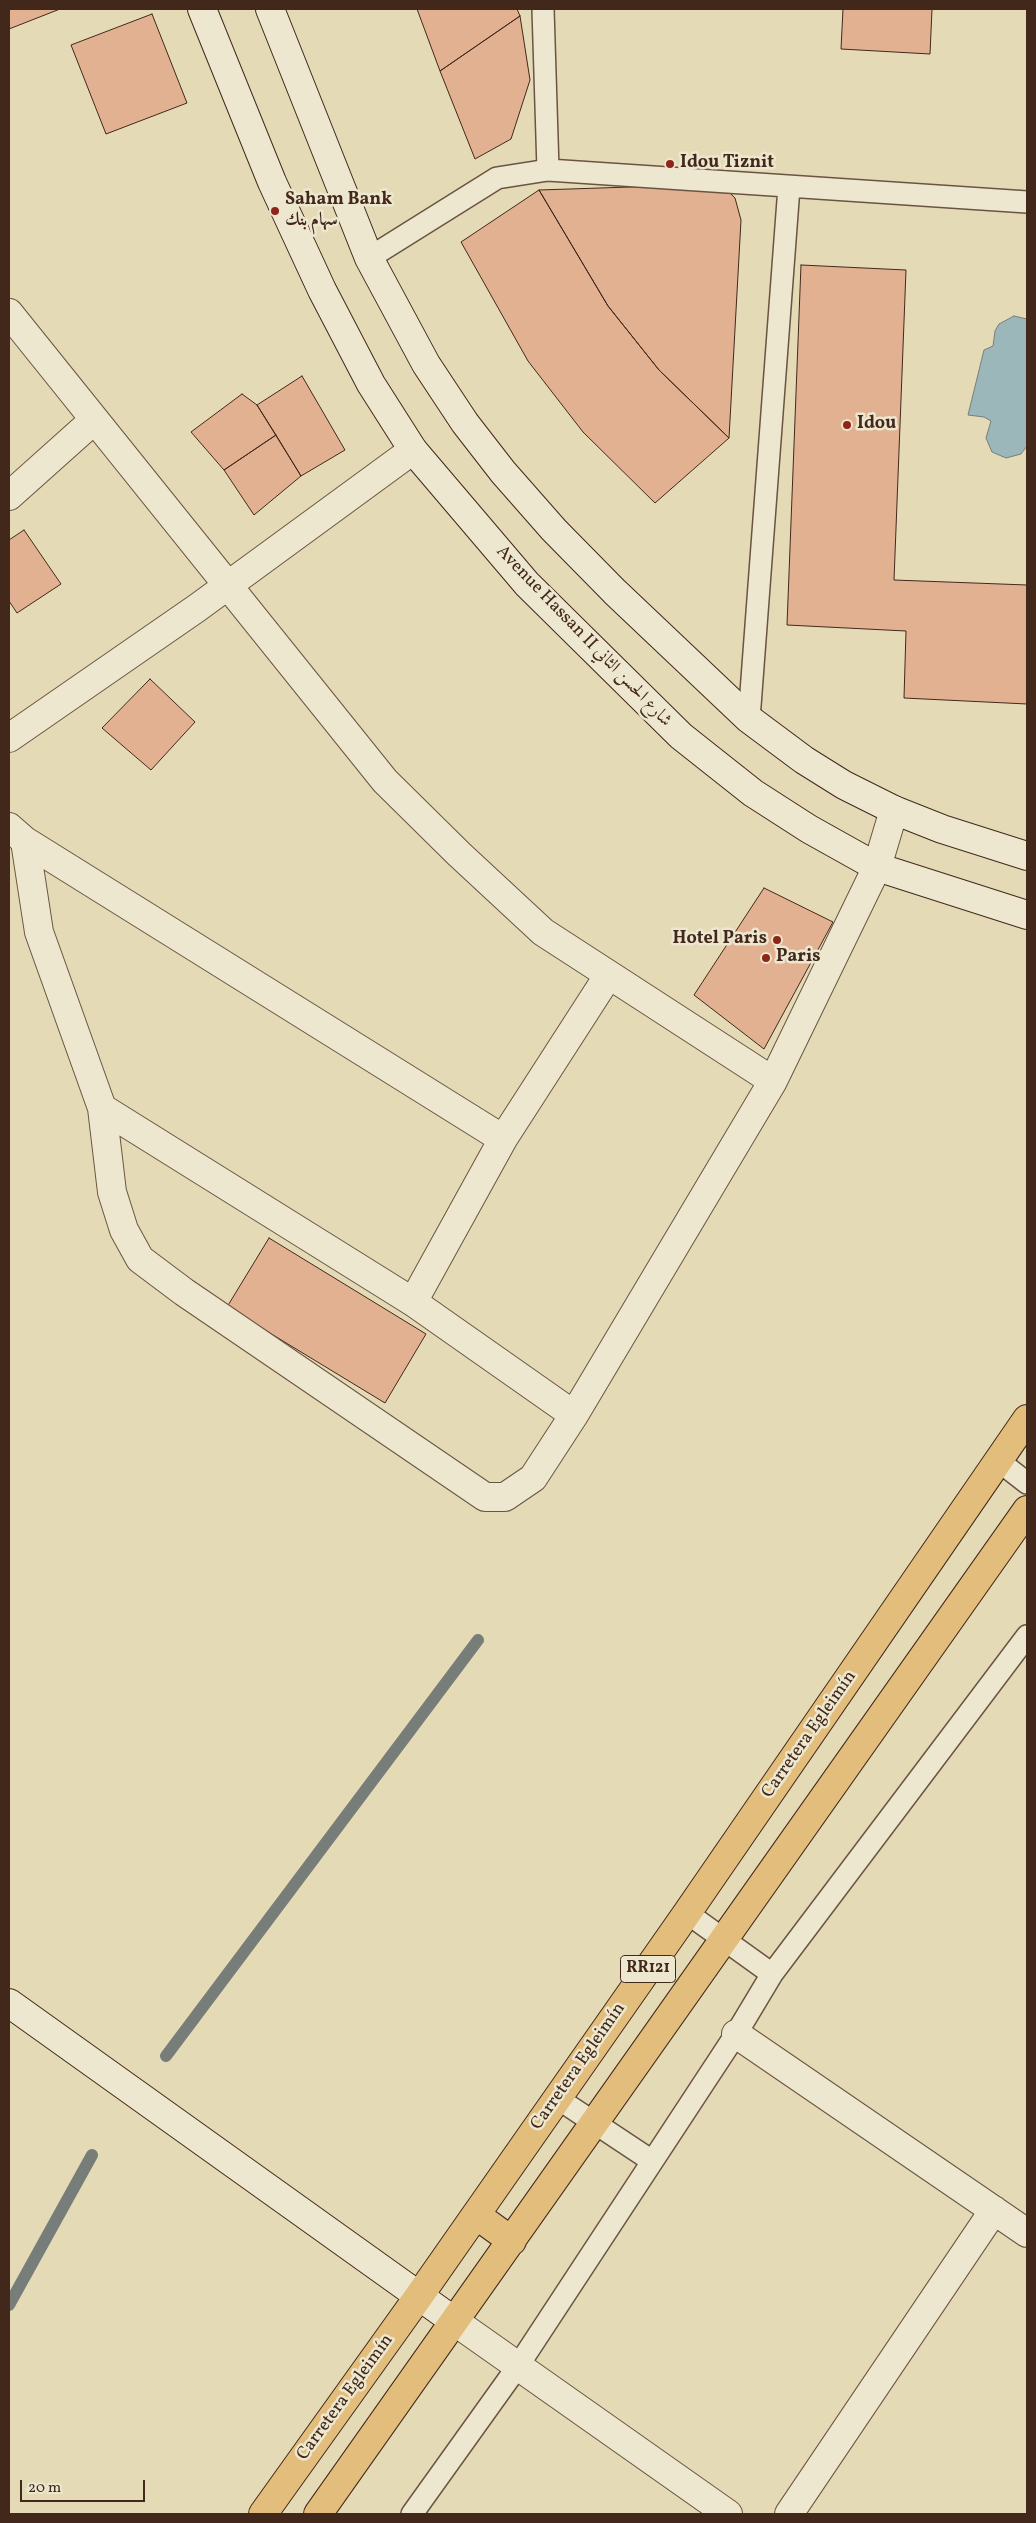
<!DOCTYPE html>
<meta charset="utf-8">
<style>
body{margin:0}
#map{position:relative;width:1036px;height:2523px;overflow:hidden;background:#e4dab6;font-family:Vollkorn,serif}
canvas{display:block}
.frame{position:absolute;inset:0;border:10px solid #42281b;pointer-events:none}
.scale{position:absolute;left:20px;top:2480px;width:125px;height:22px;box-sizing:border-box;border:2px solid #42281b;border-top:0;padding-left:6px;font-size:15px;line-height:18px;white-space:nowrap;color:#42281b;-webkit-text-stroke:4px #ede7d0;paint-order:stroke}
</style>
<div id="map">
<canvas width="1036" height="2523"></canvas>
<div class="frame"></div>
<div class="scale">20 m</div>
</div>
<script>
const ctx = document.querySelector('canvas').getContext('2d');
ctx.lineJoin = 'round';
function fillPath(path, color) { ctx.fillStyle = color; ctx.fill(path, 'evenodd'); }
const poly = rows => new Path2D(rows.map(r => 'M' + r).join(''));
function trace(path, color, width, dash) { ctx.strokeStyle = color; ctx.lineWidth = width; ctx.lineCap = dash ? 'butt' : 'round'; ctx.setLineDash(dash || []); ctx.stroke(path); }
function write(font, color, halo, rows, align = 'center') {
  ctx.font = font + ' Vollkorn,Amiri,serif'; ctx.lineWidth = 5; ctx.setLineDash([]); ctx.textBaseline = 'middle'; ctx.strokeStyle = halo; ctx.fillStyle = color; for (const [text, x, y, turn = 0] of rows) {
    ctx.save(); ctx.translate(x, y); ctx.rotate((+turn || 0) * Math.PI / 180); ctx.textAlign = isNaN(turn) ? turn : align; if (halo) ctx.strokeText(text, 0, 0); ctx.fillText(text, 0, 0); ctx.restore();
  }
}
const water = poly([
 [1014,316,1027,319,1027,446,1021,454,1006,458,992,452,986,438,991,421,984,417,968,415,984,350,993,346,995,331,999,324,1014,316]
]);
fillPath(water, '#9bb7ba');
trace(water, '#777e7a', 1);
trace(poly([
 [166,2056,478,1640],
 [9,2305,92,2155]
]), '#777e7a', 12);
const building = poly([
 [9,9,60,9,9,29,9,9],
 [417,9,517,9,520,16,440,71,417,9],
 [843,9,932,9,930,54,841,49,843,9],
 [152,14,187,103,106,134,71,45,152,14],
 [520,16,530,80,511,139,475,159,440,71,520,16],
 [691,185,727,190,735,198,741,220,729,438,659,370,608,306,539,190,691,185],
 [539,190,608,306,659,370,729,438,655,503,583,432,528,361,461,242,539,190],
 [801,265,906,270,894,580,1027,585,1027,704,904,698,906,631,787,625,801,265],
 [302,376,345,450,301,476,257,405,302,376],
 [242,394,257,405,276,435,224,470,191,432,242,394],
 [276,435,301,476,254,515,224,470,276,435],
 [24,530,61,584,17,613,9,601,9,540,24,530],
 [150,679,195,722,151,770,102,728,150,679],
 [764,888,833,922,764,1049,694,995,764,888],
 [269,1238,426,1334,385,1403,227,1307,269,1238]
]);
fillPath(building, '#e2b192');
trace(building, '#42281b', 1);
const lane = poly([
 [543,9,548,170],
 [369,258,497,178,548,170,1027,202],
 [749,719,789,187],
 [1000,1462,1027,1483],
 [687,1913,772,1974],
 [557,2098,652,2161],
 [412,2514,518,2366,736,2034,772,1974,1027,1636]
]);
const street = poly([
 [9,313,385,781,459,854,543,932,773,1081],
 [9,496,94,420],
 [9,738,197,608,413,450],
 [9,827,25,841,503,1139],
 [25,841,39,932,102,1108,112,1192,124,1230,140,1259,184,1292,485,1497,505,1497,533,1478,574,1415,773,1081,877,867,894,810],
 [102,1108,413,1302,574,1415],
 [413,1302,503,1139,608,976],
 [736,2034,1027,2233],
 [454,2321,728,2514],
 [789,2514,994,2210]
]);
const secondary = poly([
 [202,9,272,182,322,290,371,384,413,450,527,584,681,736,753,793,809,829,877,867,1027,915],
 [270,9,369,258,426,364,465,423,503,472,554,530,615,592,749,719,804,760,844,785,894,810,942,829,1027,856],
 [9,2003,454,2321]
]);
const highway = poly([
 [476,2215,512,2241],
 [263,2514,419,2296,687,1913,1027,1419],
 [318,2514,1027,1510]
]);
trace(lane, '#6a5442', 24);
trace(street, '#6a5442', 30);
trace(secondary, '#42281b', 30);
trace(highway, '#42281b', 30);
trace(lane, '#ede7d0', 21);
trace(street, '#ede7d0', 28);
trace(secondary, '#ede7d0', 28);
trace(highway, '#e2bd7b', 28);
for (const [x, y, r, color] of [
 [670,164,5,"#8f2418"],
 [275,211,5,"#8f2418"],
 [847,425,5,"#8f2418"],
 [777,940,5,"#8f2418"],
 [766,958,5,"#8f2418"]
]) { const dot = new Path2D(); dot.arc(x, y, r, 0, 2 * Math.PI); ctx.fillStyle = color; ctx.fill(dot); trace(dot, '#ede7d0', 2); }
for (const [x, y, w] of [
 [648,1969,55]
]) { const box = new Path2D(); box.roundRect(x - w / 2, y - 13.5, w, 27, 4); ctx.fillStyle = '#ede7d0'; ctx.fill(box); trace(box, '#42281b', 1); }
write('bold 16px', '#42281b', null, [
 ["RR121",648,1969]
]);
write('bold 18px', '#42281b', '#ede7d0', [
 ["Idou Tiznit",680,164],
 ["Saham Bank",285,201],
 ["سهام بنك",285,222],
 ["Idou",857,425],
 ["Hotel Paris",767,940,"right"],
 ["Paris",776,958]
], 'left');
write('18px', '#42281b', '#ede7d0', [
 ["Avenue Hassan II شارع الحسن الثاني",583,637,46],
 ["Carretera Egleimín",810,1735,-55],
 ["Carretera Egleimín",579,2067,-55],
 ["Carretera Egleimín",346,2398,-54]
]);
</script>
